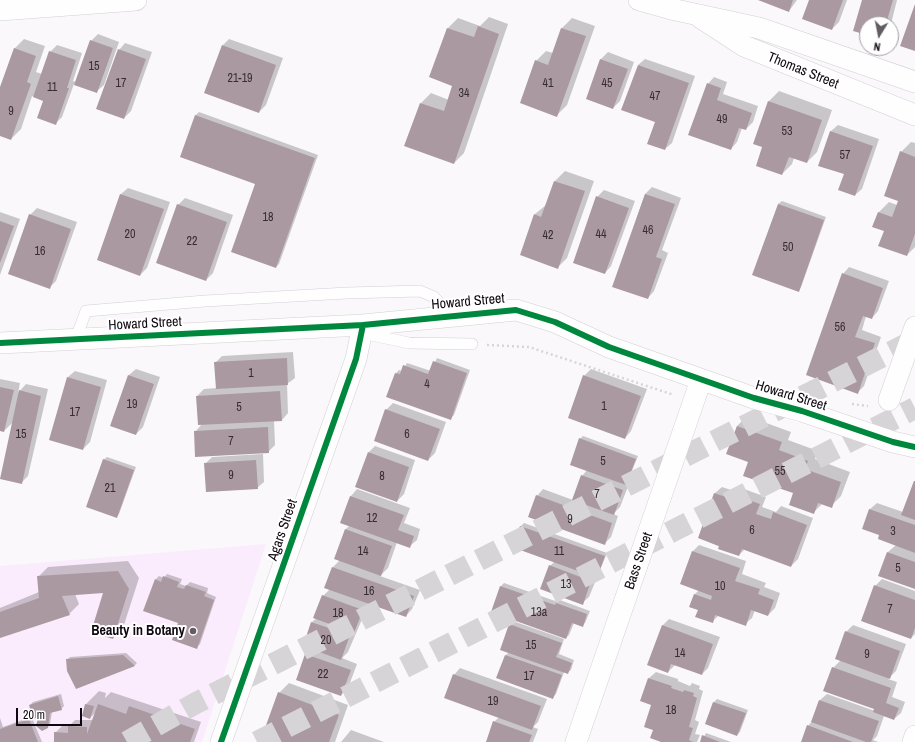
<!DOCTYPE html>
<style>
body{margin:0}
#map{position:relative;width:915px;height:742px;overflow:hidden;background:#faf8fb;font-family:"Archivo Narrow",sans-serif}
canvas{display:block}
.north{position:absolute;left:859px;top:16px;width:40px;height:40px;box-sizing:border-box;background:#fff;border:1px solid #9f9ca0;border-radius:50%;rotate:190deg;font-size:11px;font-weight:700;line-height:16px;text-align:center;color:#100811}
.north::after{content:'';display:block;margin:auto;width:14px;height:18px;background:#625c63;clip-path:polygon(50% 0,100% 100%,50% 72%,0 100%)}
.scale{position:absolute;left:16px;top:708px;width:66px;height:18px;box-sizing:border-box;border:2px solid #100811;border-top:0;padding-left:5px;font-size:12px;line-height:14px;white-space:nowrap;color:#100811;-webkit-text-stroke:3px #fff;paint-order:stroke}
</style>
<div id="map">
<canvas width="915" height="742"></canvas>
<div class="north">N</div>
<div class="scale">20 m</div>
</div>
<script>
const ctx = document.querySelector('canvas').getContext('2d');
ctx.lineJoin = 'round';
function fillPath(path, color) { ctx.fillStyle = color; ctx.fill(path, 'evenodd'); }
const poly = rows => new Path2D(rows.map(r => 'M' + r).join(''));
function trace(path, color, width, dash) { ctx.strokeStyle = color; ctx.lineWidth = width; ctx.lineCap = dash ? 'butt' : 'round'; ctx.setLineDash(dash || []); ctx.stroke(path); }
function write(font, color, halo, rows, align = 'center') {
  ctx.font = font + ' "Archivo Narrow",sans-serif'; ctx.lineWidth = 4; ctx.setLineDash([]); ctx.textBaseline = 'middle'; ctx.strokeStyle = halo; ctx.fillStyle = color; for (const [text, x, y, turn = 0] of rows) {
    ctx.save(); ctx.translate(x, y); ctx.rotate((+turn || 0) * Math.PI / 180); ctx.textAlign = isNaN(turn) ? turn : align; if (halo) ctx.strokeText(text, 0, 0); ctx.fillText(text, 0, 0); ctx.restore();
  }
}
fillPath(poly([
 [266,544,202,742,0,742,0,566]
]), '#faecfc');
fillPath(poly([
 [760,0,797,0,789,11],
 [810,0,847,0,839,22,832,29],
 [863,0,897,0,891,24,867,24,867,34],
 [489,17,508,24,464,153,454,163,421,103,431,93,449,100,454,85,448,28,458,18,480,26],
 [572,18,595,26,567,105,557,115,536,61,546,51,553,53,562,28],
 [98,34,119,42,104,85,97,91,74,84,62,117,55,124,44,100,32,96,21,129,11,139,0,135,0,90,14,49,24,39,45,46,36,72,42,74,50,52,57,45,82,53,73,81,76,82,91,41],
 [229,39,283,58,266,105,259,112,223,45],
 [125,43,152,52,131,111,124,118,119,50],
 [608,52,634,62,620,101,613,108,587,99,601,59],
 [645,59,695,76,672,143,665,149,638,65],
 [714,77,727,82,723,94,758,106,753,122,746,129,742,128,737,142,731,149,708,84],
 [779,91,832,110,817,152,807,162,794,158,792,164,782,174,764,147,754,143,769,101],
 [199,112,318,155,279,264,276,267,256,183,195,116],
 [838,125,879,139,862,189,855,195,845,174,819,165,831,131],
 [911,142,915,143,915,247,907,255,885,231,874,227,879,212,889,202,897,205,899,200,901,152],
 [565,171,594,181,567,258,557,268,535,214,546,205,555,181],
 [652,187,681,198,662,250,668,253,654,291,648,298,613,286,645,194],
 [128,188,170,202,147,268,140,275,98,260,121,194],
 [604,190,635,201,611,266,605,273,597,197],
 [185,198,233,215,213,273,206,280,178,205],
 [782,201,826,217,801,287,798,290,778,204],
 [37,208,77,222,56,281,49,288,30,215],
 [0,212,20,219,0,275],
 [849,267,889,281,878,311,872,318,866,316,862,330,881,337,864,386,857,393,843,274],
 [293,352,295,378,287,384,288,413,282,420,274,420,275,445,268,452,195,432,202,424,199,424,197,396,204,389,217,388,215,363,222,356],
 [437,358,470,370,454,415,450,419,396,373,399,370,402,371,407,363,431,371],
 [136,369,160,377,143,427,136,434,111,425,129,375],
 [591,369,647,389,631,431,625,438,584,376],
 [75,371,107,380,90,442,83,449,68,377],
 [0,379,20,383,18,393,26,384,48,389,28,476,22,482,13,422,4,431,0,430],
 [393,403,446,422,435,453,428,460,386,410],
 [747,416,791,432,788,440,818,451,815,459,850,472,841,496,831,506,823,503,813,513,794,493,749,461,728,453,737,426],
 [583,436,638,456,627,483,629,484,620,507,613,514,618,516,611,537,604,544,537,496,543,489,573,500,582,476,587,470,580,439],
 [375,446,415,460,404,494,397,501,369,452],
 [263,454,264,482,257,488,205,464,212,457],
 [107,457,136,467,119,514,116,517,103,460],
 [914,481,915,481,915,588,880,575,888,552,896,545,880,535,863,528,870,509,877,503,903,512],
 [722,487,740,493,744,489,766,497,762,507,776,512,781,506,813,518,798,559,791,566,745,549,739,555,699,538,715,493],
 [357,489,410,508,404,523,420,529,417,540,410,546,397,542,388,568,380,576,420,590,412,609,406,616,369,603,348,652,342,658,357,664,348,688,341,695,297,679,306,654,312,648,304,645,312,622,317,618,323,596,330,589,333,567,340,560,336,558,346,529,350,525,341,522,351,496],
 [524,523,607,553,589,597,582,603,550,566,555,561,514,547,521,526],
 [699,545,746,561,742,574,766,583,764,587,780,593,775,608,768,615,755,610,752,618,745,624,719,615,712,622,699,610,690,607,695,594,699,590,693,551],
 [128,561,139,578,123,628,113,638,105,592,75,594,79,604,69,614,0,636,0,608,39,592,38,577,48,567],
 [167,574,182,579,180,584,186,586,190,582,208,588,207,593,216,597,200,644,197,647,179,623,156,579,159,576,164,578],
 [882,579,915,591,915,634,911,638,875,586],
 [504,583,558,602,560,600,590,611,585,623,582,626,574,623,569,635,566,638,492,611,501,586],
 [669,619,720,637,708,668,702,674,675,665,668,672,662,626],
 [513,621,564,639,559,654,574,660,571,670,567,673,564,672,556,694,553,697,505,656,509,652,501,649,510,624],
 [853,625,906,644,896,671,888,679,897,682,892,697,905,702,901,713,894,719,884,716,877,736,873,740,878,742,802,742,808,726,813,720,820,700,827,694,875,711,875,708,833,668,841,660,846,632],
 [126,653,137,663,134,666,67,660,70,657],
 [460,668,547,699,538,722,533,727,538,729,533,742,487,742,494,722,499,717,454,675],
 [656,672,678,679,678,681,690,686,692,683,700,686,699,689,703,691,695,720,699,722,695,734,700,735,697,742,664,742,654,730,653,705,641,700,649,678],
 [289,683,348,705,335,742,261,742,279,693],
 [99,691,106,693,105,698,111,692,201,722,194,742,55,742,55,733,62,726,69,726,75,720,93,720,96,712,90,718,86,704],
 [61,694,64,706,61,709,52,712,50,724,47,727,39,715,32,718,42,742,0,742,0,718,3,727,33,716,30,705,33,702],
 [717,699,748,710,740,732,737,735,707,724,714,702],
 [351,730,384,742,341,742],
 [706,733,731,742,701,742]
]), '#0003');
fillPath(poly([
 [758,0,793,0,789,12],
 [809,0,843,0,832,30,802,19],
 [862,0,893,0,886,24,867,24,867,35,853,31],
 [915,4,915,51,900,46],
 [478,26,499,34,454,164,404,146,420,103,444,111,452,86,429,77,447,28,474,37],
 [561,28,586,36,557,117,520,103,535,60,548,65],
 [90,40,113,48,97,93,74,85],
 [222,45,276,65,259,113,204,93],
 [14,48,36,56,27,82,31,84,11,140,0,136,0,87],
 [118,49,146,59,124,119,96,109],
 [49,51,76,60,67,88,69,88,56,125,37,118,43,101,33,97],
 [600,59,628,69,613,109,586,99],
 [638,65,689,83,665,150,647,144,655,122,621,110],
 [707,83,721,88,717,100,752,113,746,130,739,128,731,150,688,135],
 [768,101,822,120,807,163,789,157,782,175,756,166,762,147,753,144],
 [195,115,315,158,276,268,231,252,255,184,180,157],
 [830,131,873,146,855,196,838,190,844,174,818,166],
 [900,151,915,157,915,234,907,256,878,246,884,231,872,227,878,212,892,217,898,201,884,196],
 [554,181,585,191,558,269,520,255,534,214,541,217],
 [120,194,164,209,140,276,97,260],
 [645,194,675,204,656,257,662,259,648,299,612,287],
 [596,196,629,208,605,274,573,263],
 [177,204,227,222,206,281,156,263],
 [778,204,824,220,799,292,752,275],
 [29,214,71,229,50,289,8,274],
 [0,221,14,226,0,263],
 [842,273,883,288,872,319,863,316,855,337,875,343,858,394,806,375],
 [287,358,288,385,216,389,214,362],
 [433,361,467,373,451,420,386,397,395,373,400,374,403,365,428,374],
 [128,375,154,384,136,435,110,426],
 [583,375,641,396,625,439,568,418],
 [67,377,101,387,83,450,49,440],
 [0,387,14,390,4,432,0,431],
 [19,390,41,396,22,484,0,479],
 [280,391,282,421,198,425,196,396],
 [385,409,440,429,428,461,374,441],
 [737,426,782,442,779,450,808,461,805,469,841,482,832,508,818,503,814,514,789,505,793,493,743,476,748,462,726,454],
 [268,427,269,453,195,457,194,431],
 [579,438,636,459,626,485,570,465],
 [368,452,409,467,397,502,355,487],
 [103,459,134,470,117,518,86,507],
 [256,460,258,489,206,492,204,463],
 [581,475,623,490,614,515,572,500],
 [914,481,915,481,915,520,901,515],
 [714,493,735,500,737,496,760,504,756,514,771,519,773,512,807,525,791,567,742,549,739,556,718,549,719,546,698,538],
 [536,495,612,523,605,545,528,517],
 [350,496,404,515,398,530,414,536,410,548,340,523],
 [869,509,915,525,915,553,878,539,879,535,862,529],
 [520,526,605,556,597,578,512,547],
 [345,529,392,546,381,576,334,559],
 [692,551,740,568,735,581,760,589,758,594,774,600,768,616,751,610,746,626,715,615,713,623,695,617,698,610,689,607,694,594,711,600,712,596,680,584],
 [887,552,915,562,915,589,878,576],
 [549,565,591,581,583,605,540,589],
 [332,567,414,596,406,617,324,588],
 [118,571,129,589,113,639,91,632,103,593,62,596,70,615,0,638,0,612,39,598,37,576],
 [163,576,179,582,177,587,184,589,186,585,206,592,204,596,214,600,197,649,172,640,178,623,143,611,155,579,161,582],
 [874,585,915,600,915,628,911,639,861,621],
 [500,586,555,605,556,603,587,614,583,627,572,623,566,639,491,612],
 [322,595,363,610,354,633,313,618],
 [311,622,350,635,341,660,303,646],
 [509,624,562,643,556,657,572,663,568,674,500,650],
 [662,625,713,644,702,675,671,664,668,673,647,665],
 [845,631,900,651,890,679,835,659],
 [305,654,351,670,341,696,296,680],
 [123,655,135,666,76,689,67,671,66,659],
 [505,655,562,675,553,699,496,678],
 [832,667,891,688,886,703,899,708,894,720,873,712,874,709,823,691],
 [453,674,541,706,532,730,444,698],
 [648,678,672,686,671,688,683,692,684,690,694,693,693,696,697,698,689,727,693,728,689,740,693,742,661,742,650,738,653,730,644,727,651,705,640,701],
 [278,692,339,715,329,742,260,742],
 [58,696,62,710,50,713,48,728,42,731,36,726,38,717,33,719,29,705],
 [819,700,879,721,871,742,866,742,811,722],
 [713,702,746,713,737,736,705,724],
 [85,704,94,706,90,719,82,716],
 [98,704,126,714,129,706,195,729,190,742,54,742,54,732,68,733,68,726,87,727,87,734],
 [29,719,38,742,0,742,0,729],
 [493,721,532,735,529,742,486,742],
 [807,725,853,742,801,742],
 [702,735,720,742,700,742]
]), '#ab99a1');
trace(poly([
 [127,742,196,703,915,340],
 [257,742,915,408]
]), '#d7d4d8', 22, [22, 11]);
const service = poly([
 [362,333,409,343,472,344],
 [76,338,86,311,205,301,347,293,420,291,434,297,450,315]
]);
const minor = poly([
 [639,0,671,9,759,28,915,82],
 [0,10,136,0],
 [701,18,744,46,915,115],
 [0,343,363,325,516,310,555,322,609,347,754,398,802,411,893,442,915,447],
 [889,400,915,327],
 [221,742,356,359,363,325],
 [576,742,701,380],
 [913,742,915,736]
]);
trace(service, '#d4cfd6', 12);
trace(minor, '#d4cfd6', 22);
trace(poly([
 [487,345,529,347,674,395],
 [852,404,868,406],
 [906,411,915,421]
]), '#d6d6d6', 2.5, [2, 3]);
trace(service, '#fefefe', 11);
trace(minor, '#fefefe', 21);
trace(poly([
 [0,343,363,325,516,310,555,322,609,347,754,398,802,411,893,442,915,447],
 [221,742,356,359,363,325]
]), '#00873e', 6);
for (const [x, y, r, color] of [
 [193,631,4,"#625c63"]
]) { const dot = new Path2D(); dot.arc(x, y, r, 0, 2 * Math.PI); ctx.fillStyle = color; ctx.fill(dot); trace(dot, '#fff', 1.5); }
write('12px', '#372c35', null, [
 ["15",94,67],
 ["21-19",240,79],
 ["17",121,84],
 ["41",548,84],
 ["45",607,84],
 ["11",52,88],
 ["34",464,94],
 ["47",655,97],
 ["9",11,112],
 ["49",722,120],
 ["53",787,132],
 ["57",845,156],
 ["18",268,218],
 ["46",648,231],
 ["20",130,235],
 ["44",601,235],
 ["42",548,236],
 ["22",192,242],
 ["50",788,248],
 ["16",40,252],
 ["56",840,328],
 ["1",251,374],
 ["4",427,385],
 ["19",132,405],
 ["1",604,407],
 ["5",239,408],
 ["17",75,413],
 ["15",21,435],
 ["6",407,435],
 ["7",231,442],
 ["5",603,462],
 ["55",780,472],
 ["9",231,476],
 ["8",382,477],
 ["21",110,489],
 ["7",597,495],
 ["12",372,519],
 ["9",570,520],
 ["6",752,531],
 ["3",893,532],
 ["14",363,552],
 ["11",559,552],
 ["5",898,569],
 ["13",566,585],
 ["10",720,587],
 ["16",369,592],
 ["7",890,610],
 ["13a",539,613],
 ["18",338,614],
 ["20",326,641],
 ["15",531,646],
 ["14",680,654],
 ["9",867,655],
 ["22",323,675],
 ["17",529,677],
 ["19",493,702],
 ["18",671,711]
]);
write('14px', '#100811', '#fff', [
 ["Thomas Street",803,71,22],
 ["Howard Street",468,302,-5],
 ["Howard Street",145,324,-3],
 ["Howard Street",791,396,17],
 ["Agars Street",283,530,-71],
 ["Bass Street",639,561,-71]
]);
write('bold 14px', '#100811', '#fff', [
 ["Beauty in Botany",185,631]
], 'right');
</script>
